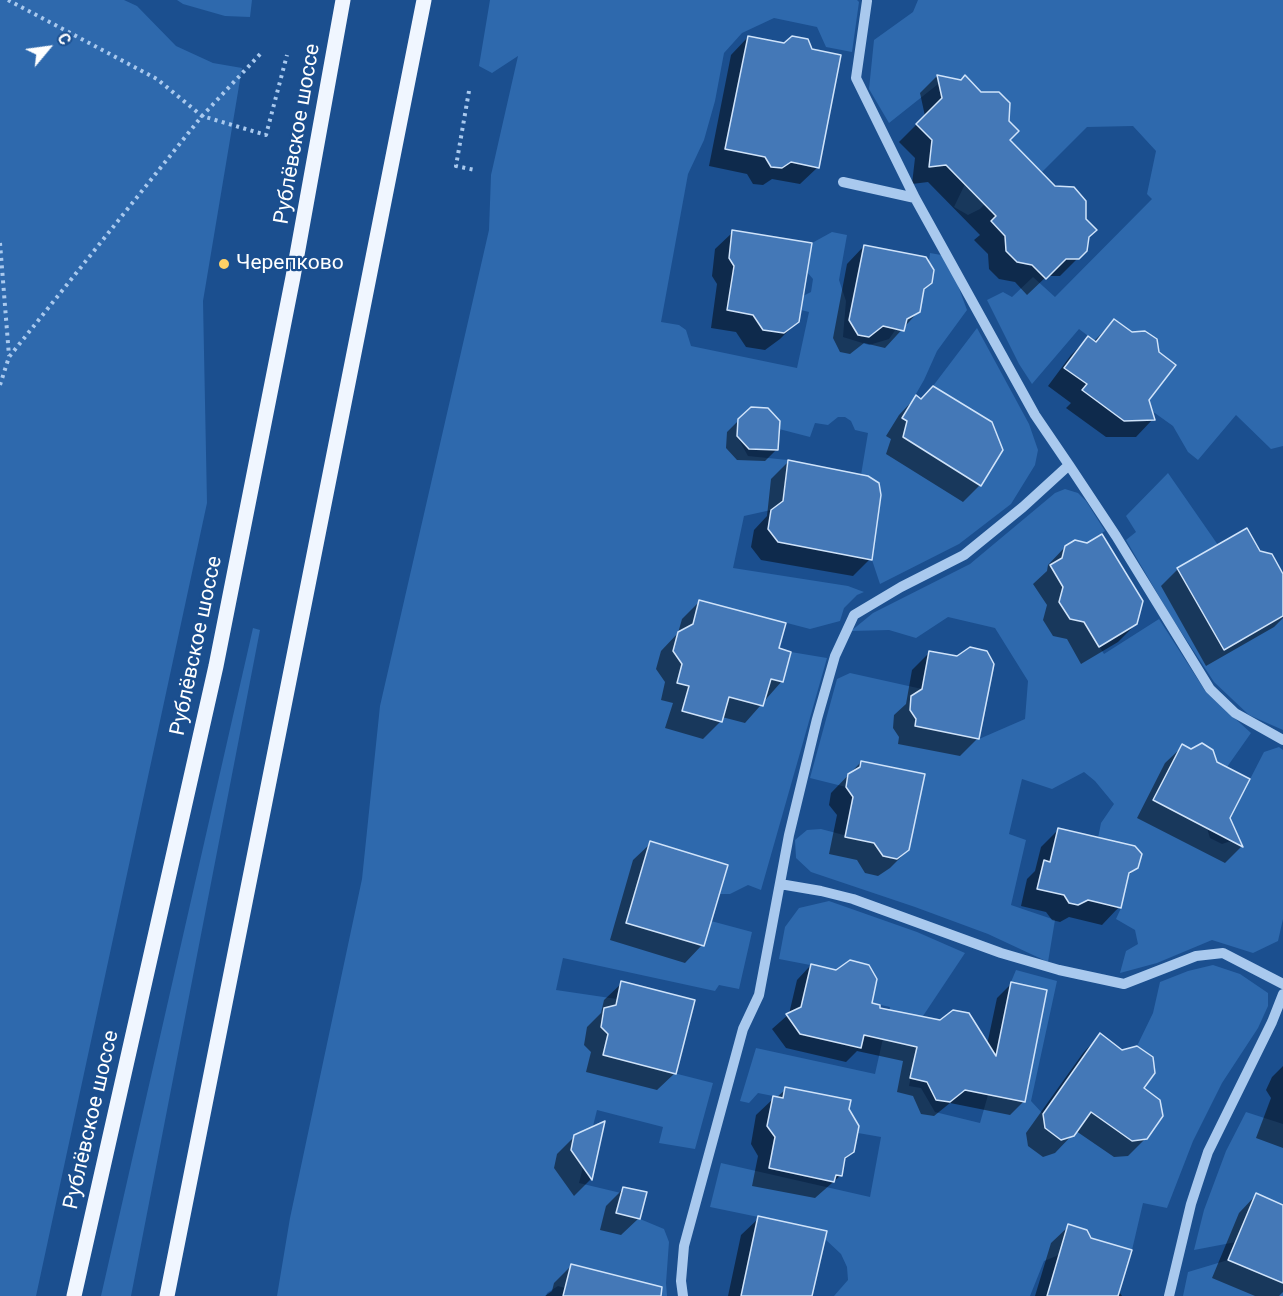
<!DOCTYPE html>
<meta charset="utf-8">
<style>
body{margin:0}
#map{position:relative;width:1283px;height:1296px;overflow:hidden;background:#1b4f8f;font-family:Roboto,sans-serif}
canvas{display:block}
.north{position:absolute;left:18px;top:18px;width:60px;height:60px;-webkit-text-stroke:4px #1b4f8f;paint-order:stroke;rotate:61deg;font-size:16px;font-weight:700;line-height:24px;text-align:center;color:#fff}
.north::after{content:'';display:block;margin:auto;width:21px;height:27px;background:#fff;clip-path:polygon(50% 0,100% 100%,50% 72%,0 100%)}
</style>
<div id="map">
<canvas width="1283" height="1296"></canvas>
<div class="north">С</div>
</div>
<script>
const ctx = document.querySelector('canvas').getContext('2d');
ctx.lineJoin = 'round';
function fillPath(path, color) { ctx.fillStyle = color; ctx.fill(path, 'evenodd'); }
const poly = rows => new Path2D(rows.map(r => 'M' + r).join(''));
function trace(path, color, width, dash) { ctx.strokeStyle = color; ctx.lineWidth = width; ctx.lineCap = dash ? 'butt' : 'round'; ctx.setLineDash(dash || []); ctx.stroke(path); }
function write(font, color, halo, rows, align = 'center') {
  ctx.font = font + ' Roboto,sans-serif'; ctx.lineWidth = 4.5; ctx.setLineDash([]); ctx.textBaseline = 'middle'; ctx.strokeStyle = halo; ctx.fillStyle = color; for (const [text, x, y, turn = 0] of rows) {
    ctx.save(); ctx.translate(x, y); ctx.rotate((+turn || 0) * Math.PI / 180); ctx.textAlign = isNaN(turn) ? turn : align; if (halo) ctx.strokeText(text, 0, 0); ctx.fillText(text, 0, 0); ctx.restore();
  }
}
fillPath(poly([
 [0,0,124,0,137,6,176,46,213,63,242,68,203,301,207,503,36,1296,0,1296],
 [177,0,252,0,250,17,225,16,183,4],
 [490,0,857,0,859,2,852,52,826,47,817,27,774,18,742,33,724,53,715,101,704,140,688,174,661,322,679,325,686,330,691,346,797,368,809,312,801,310,803,296,811,292,813,279,807,272,812,243,832,232,847,235,839,280,846,301,843,337,869,345,889,339,896,329,904,330,908,314,914,315,920,312,924,289,932,283,934,270,929,262,930,253,947,256,967,310,937,351,924,380,902,418,907,421,903,437,982,485,1001,453,993,447,999,438,992,422,933,386,977,328,1029,424,1038,450,1035,465,1011,504,959,544,880,584,872,560,881,495,879,483,861,475,868,433,855,430,851,421,845,417,838,417,828,425,815,423,810,437,779,429,780,421,768,408,751,407,738,419,737,436,748,456,788,460,783,501,771,510,744,516,733,568,848,586,864,592,857,595,844,608,840,621,810,629,699,600,693,624,678,632,673,651,682,664,689,686,682,711,722,722,729,697,763,706,771,679,783,682,791,652,827,658,761,890,748,885,730,894,720,894,728,865,651,841,626,922,703,946,711,921,752,932,739,989,719,985,715,991,563,958,556,990,617,999,615,1005,604,1009,601,1027,608,1034,603,1055,713,1083,695,1149,659,1143,663,1127,597,1110,593,1126,574,1135,571,1150,583,1167,579,1183,621,1193,617,1213,640,1219,664,1229,669,1242,666,1283,667,1296,625,1296,629,1278,572,1264,565,1288,558,1286,547,1293,546,1296,277,1296,290,1218,362,879,380,706,489,230,491,175,518,56,492,73,479,66],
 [918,0,1283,0,1283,446,1271,449,1236,415,1198,460,1188,452,1173,426,1152,411,1149,400,1175,364,1159,352,1157,339,1145,331,1132,332,1114,319,1096,342,1079,329,1032,384,1019,364,987,300,1003,292,1012,297,1033,277,1055,297,1152,199,1147,194,1156,151,1133,126,1087,127,1029,185,988,201,980,209,968,215,954,207,965,184,1019,131,1009,121,1010,103,999,92,981,92,965,76,961,80,947,77,889,123,869,89,874,40,913,12],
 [1168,473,1218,545,1177,568,1224,649,1283,616,1283,730,1249,715,1214,682,1170,615,1126,540,1136,532,1126,516],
 [1065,489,1078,493,1086,501,1105,531,1087,543,1075,540,1065,546,1062,558,1050,565,1104,654,1159,619,1206,692,1251,733,1227,767,1217,762,1213,750,1203,743,1191,749,1182,744,1210,838,1222,844,1231,841,1236,831,1230,818,1264,752,1279,747,1283,750,1283,919,1278,941,1253,953,1212,940,1157,963,1120,973,1126,951,1138,944,1135,930,1116,919,1121,908,1129,873,1138,868,1142,854,1098,838,1101,823,1114,804,1095,781,1084,772,1052,789,1022,779,1009,834,1026,840,1011,905,1055,920,1048,962,988,934,915,907,811,872,796,858,795,840,807,830,821,829,874,843,883,856,897,859,909,850,925,774,861,761,860,767,848,774,846,787,810,778,837,679,850,673,922,689,911,696,910,710,916,719,915,726,979,739,1025,719,1028,681,995,628,948,617,916,638,889,630,851,631,873,613,970,564,1055,493],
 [253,628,260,630,131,1296,101,1296],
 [829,901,917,932,965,953,923,1016,909,1086,921,1088,935,1112,980,1123,988,1095,1047,990,1011,982,1016,970,1057,981,1031,1101,1043,1114,1045,1128,1061,1140,1074,1136,1091,1112,1132,1141,1147,1139,1163,1116,1160,1100,1144,1088,1155,1073,1153,1057,1137,1046,1153,1013,1160,982,1188,971,1213,965,1240,974,1268,993,1268,1006,1258,1028,1222,1083,1193,1141,1167,1208,1143,1203,1132,1250,1091,1238,1087,1230,1075,1226,1067,1230,1059,1255,1044,1261,1030,1296,834,1296,848,1280,847,1267,841,1254,825,1239,826,1231,710,1207,721,1163,870,1197,881,1137,858,1133,859,1126,854,1117,848,1116,850,1100,786,1087,783,1098,758,1093,749,1103,740,1101,756,1048,875,1074,890,1007,872,1003,877,979,869,965,850,960,836,970,779,959,785,927,799,908],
 [1246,1112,1283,1124,1283,1205,1256,1194,1236,1242,1194,1250,1204,1210,1226,1151],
 [1228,1260,1283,1283,1283,1296,1183,1296,1188,1272]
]), '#2e69ad');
fillPath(poly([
 [748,37,818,167,800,184,772,179,763,185,753,184,747,174,709,166,731,55],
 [937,76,1008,140,1087,237,1086,250,1060,276,1047,276,1027,295,1015,282,999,279,989,269,988,254,974,240,980,235,928,182,912,184,915,158,899,142,925,116,920,93],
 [733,232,798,321,780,339,765,350,746,347,736,332,711,328,717,284,712,276,715,249],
 [864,246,931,283,922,291,919,311,885,348,864,343,850,354,840,352,833,338,847,264],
 [1114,321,1132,334,1153,419,1136,437,1106,437,1066,408,1071,403,1048,386,1071,355,1088,338,1093,342],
 [916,397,980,485,963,502,886,454,891,439,886,436,899,415],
 [739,420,777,449,765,461,737,460,726,448,727,432],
 [789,461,870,559,853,576,761,560,751,547,754,530,767,516,771,479],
 [1065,547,1136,624,1118,642,1081,664,1067,639,1053,636,1043,620,1047,605,1033,584,1047,571,1048,565],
 [1259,552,1283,577,1283,618,1274,627,1206,666,1161,586,1178,569],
 [700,601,777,649,782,681,745,723,722,717,721,721,703,739,665,728,673,703,661,700,665,682,656,669,661,651,678,633,682,619],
 [930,652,978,738,960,756,898,744,899,737,893,728,894,715,906,704,912,670],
 [1183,746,1215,763,1229,818,1242,846,1225,863,1137,818,1165,763],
 [861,762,908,850,890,868,878,876,865,873,857,860,829,854,837,815,829,805,831,793],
 [1058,830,1137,867,1126,878,1119,907,1102,925,1069,917,1060,922,1052,920,1046,912,1021,906,1027,879,1035,871,1041,847],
 [651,843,702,945,685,963,610,940,633,860],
 [811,965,878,1009,987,1045,997,998,1011,984,1024,1101,1010,1115,950,1103,934,1116,921,1114,913,1096,897,1092,903,1061,857,1051,846,1062,786,1048,772,1029,789,1014,797,980],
 [622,983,675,1073,657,1090,586,1072,591,1052,584,1045,587,1027,601,1013,604,1000],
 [1100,1035,1142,1089,1146,1138,1128,1156,1114,1157,1076,1131,1055,1153,1043,1157,1028,1146,1026,1133,1083,1053],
 [1283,1066,1283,1148,1256,1138,1271,1098,1266,1090,1272,1077],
 [786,1089,847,1110,853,1151,843,1161,840,1176,815,1198,752,1186,758,1156,751,1144,756,1115,774,1098,776,1098],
 [603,1123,591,1179,574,1196,554,1168,557,1154,575,1136],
 [623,1189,639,1218,621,1235,600,1230,606,1206],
 [1256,1195,1283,1206,1283,1292,1279,1296,1255,1296,1212,1278,1239,1213],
 [759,1218,811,1296,728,1296,741,1235],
 [1069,1226,1118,1290,1122,1296,1035,1296,1051,1243],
 [572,1265,623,1296,545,1296,552,1291,554,1283]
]), '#0007');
const building = poly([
 [748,36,784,43,792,36,808,39,812,49,841,55,819,168,791,162,782,168,771,167,765,157,725,149,748,36],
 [937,75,961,80,965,75,981,92,999,92,1010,103,1009,121,1019,131,1010,140,1055,186,1074,187,1086,201,1086,219,1097,230,1089,237,1087,251,1079,259,1066,259,1046,279,1032,265,1017,262,1006,251,1005,236,991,221,996,216,946,165,929,167,932,140,916,124,942,98,937,75],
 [732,230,812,243,799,322,784,333,763,330,753,315,727,310,734,266,729,258,732,230],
 [864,245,926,257,934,270,932,283,924,289,920,312,907,319,904,331,883,326,869,337,858,335,849,320,864,245],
 [1114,319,1132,332,1145,331,1157,339,1159,352,1176,365,1149,400,1155,420,1124,421,1082,390,1087,384,1064,368,1088,336,1096,342,1114,319],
 [933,386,992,422,1003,450,981,486,903,437,907,421,902,418,916,395,921,399,933,386],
 [751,407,768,408,780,421,778,450,749,449,737,436,738,419,751,407],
 [788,460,868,476,879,483,881,495,872,560,778,542,768,529,771,510,783,501,788,460],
 [1247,528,1260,551,1272,554,1283,574,1283,616,1224,650,1177,568,1247,528],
 [1102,534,1143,601,1137,624,1099,647,1084,622,1070,619,1059,602,1063,587,1050,565,1062,558,1065,546,1075,540,1087,543,1102,534],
 [699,600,786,623,779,648,791,652,783,682,771,679,763,706,729,697,722,722,682,711,689,686,677,683,682,664,673,651,678,632,693,624,699,600],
 [970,647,987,651,994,664,979,739,915,726,916,719,910,710,911,696,922,689,929,651,957,656,970,647],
 [1202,743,1213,750,1217,762,1250,779,1230,818,1243,847,1153,800,1182,744,1191,749,1202,743],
 [861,761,925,774,909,850,897,859,883,856,874,843,845,837,853,797,846,787,848,774,860,767,861,761],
 [1058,828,1135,846,1142,854,1138,868,1129,873,1121,908,1088,900,1078,905,1069,903,1064,895,1037,889,1044,860,1050,862,1058,828],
 [650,841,728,865,704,946,626,923,650,841],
 [850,960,869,965,877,979,872,1003,880,1005,880,1008,940,1020,953,1010,969,1013,996,1056,1011,982,1047,990,1025,1102,965,1090,950,1102,936,1100,927,1082,910,1078,917,1047,864,1035,861,1048,800,1034,786,1014,801,1007,811,964,836,970,850,960],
 [621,981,695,1000,676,1074,603,1055,608,1034,601,1027,604,1008,616,1005,621,981],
 [1100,1033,1122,1050,1137,1046,1153,1057,1155,1073,1144,1088,1160,1100,1163,1116,1147,1139,1132,1141,1091,1112,1074,1136,1061,1140,1045,1128,1043,1114,1100,1033],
 [785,1087,851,1100,849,1109,859,1126,854,1152,845,1158,842,1176,836,1175,834,1182,769,1168,775,1137,767,1126,773,1096,783,1098,785,1087],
 [605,1121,592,1180,571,1150,574,1135,605,1121],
 [623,1187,647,1192,640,1219,616,1213,623,1187],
 [1256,1193,1283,1205,1283,1283,1228,1260,1256,1193],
 [758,1216,827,1231,812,1296,741,1296,758,1216],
 [1068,1224,1087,1230,1091,1238,1132,1250,1118,1296,1047,1296,1068,1224],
 [571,1264,662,1287,661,1296,563,1296,571,1264]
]);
fillPath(building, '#4478b7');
trace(building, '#cfe3fa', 1.5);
trace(poly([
 [8,0,157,79,202,116,266,135,287,55],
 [469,91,456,166,475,170],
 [0,243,9,356],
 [0,385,9,357,202,116,263,51]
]), '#a9c9ee', 4, [3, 4.5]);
trace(poly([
 [843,182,915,198],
 [1069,465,1116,536,1210,689,1235,713,1283,740],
 [780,884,821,891,853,899,1001,953,1059,970,1124,984,1196,956,1223,953,1283,984],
 [683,1296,681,1281,684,1246,743,1029,759,995,789,835,817,719,835,656,854,615,901,587,964,555,1023,507,1069,465,1035,415,915,198,856,78,867,1],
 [1169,1296,1191,1204,1208,1152,1272,1022,1283,994]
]), '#a9c9ee', 10);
trace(poly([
 [74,1296,216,666,293,277,343,0],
 [167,1296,424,0]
]), '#f0f6ff', 15);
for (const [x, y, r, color] of [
 [224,264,6,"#ffd166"]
]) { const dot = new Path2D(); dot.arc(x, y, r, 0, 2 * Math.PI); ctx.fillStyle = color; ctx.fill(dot); trace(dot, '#1b4f8f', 2); }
write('21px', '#fff', '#1b4f8f', [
 ["Рублёвское шоссе",298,134,-80],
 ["Рублёвское шоссе",197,646,-78],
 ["Рублёвское шоссе",92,1120,-77]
]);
write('21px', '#fff', '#1b4f8f', [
 ["Черепково",236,264]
], 'left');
</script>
